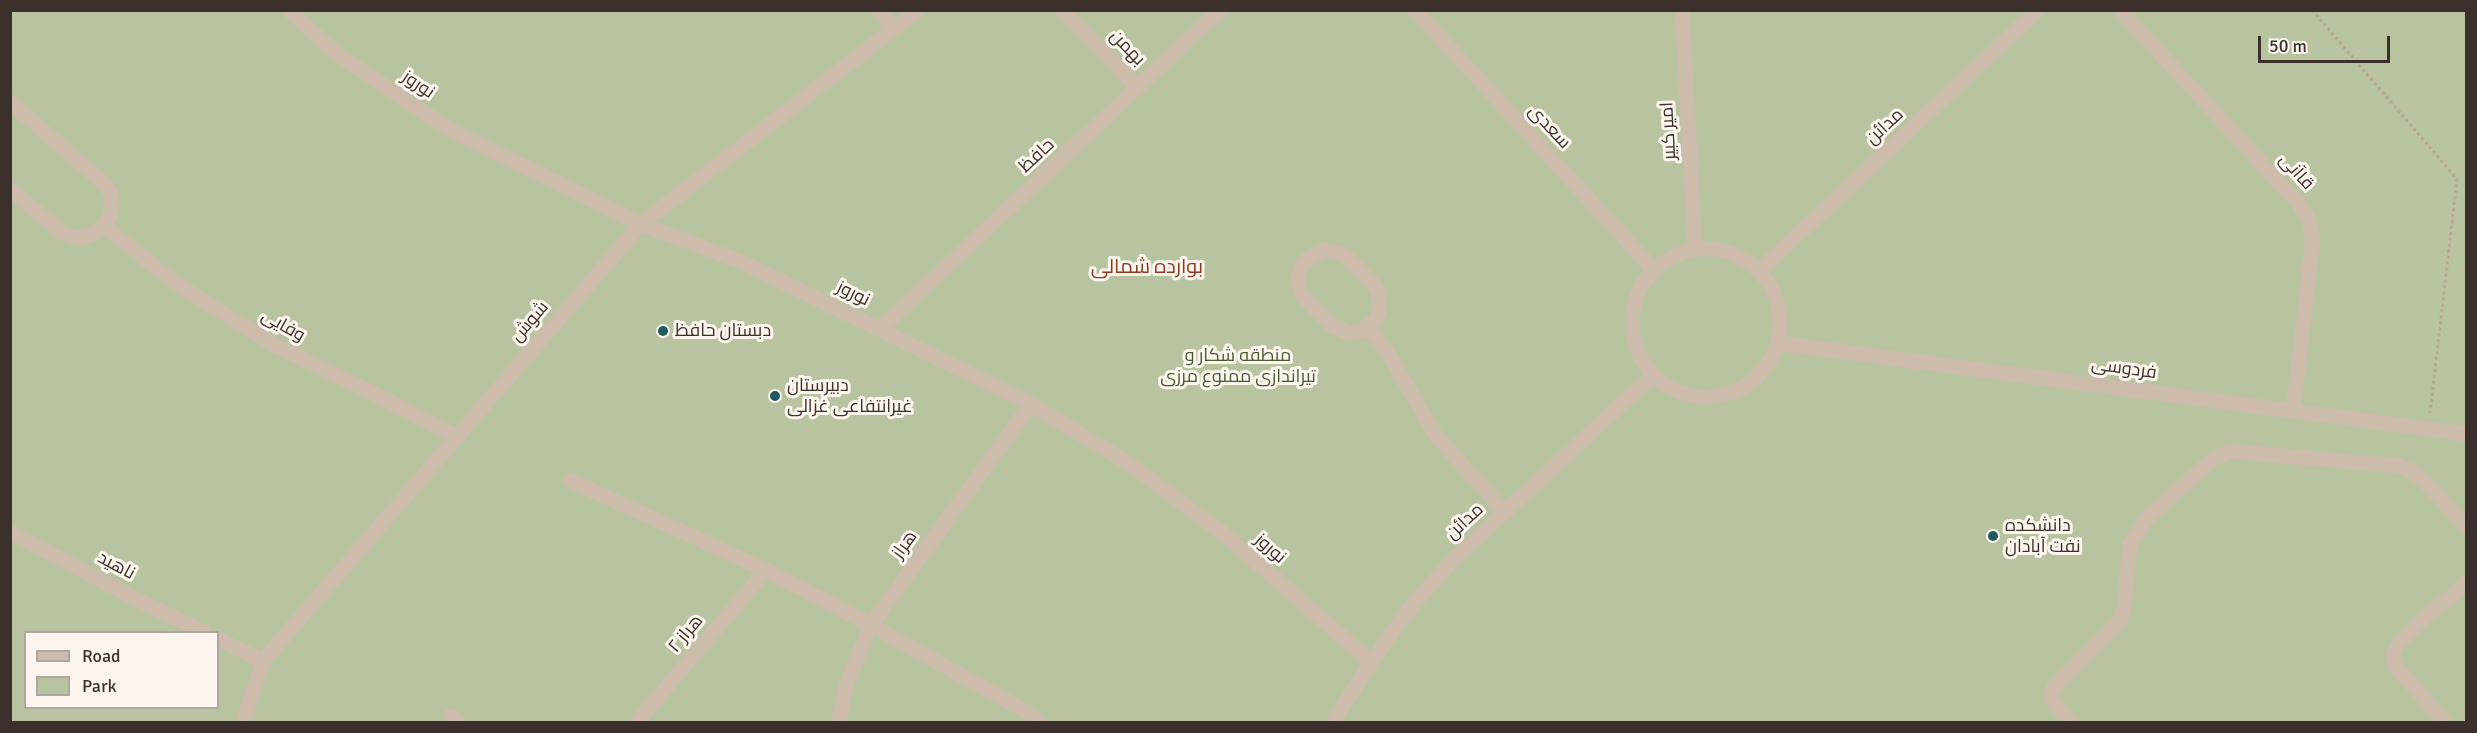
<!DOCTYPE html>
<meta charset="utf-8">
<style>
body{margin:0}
#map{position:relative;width:2477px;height:733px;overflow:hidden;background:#f4ebe1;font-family:Signika,sans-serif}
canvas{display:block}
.frame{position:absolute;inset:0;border:12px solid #3b302b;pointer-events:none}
.legend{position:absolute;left:24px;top:631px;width:195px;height:78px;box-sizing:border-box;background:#fbf5ee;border:2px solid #aea6a0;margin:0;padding:8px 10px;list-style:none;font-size:18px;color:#3b302b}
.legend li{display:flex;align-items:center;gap:12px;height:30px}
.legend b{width:30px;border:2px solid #aea6a0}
.scale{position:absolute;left:2258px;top:36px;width:132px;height:27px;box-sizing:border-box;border:3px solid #3b302b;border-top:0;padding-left:8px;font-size:18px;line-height:21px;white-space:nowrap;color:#3b302b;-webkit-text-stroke:4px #fbf5ee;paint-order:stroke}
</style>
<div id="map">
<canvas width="2477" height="733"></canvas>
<div class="frame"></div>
<ul class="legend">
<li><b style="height:8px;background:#cdbbac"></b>Road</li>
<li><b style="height:16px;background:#b8c4a0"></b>Park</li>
</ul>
<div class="scale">50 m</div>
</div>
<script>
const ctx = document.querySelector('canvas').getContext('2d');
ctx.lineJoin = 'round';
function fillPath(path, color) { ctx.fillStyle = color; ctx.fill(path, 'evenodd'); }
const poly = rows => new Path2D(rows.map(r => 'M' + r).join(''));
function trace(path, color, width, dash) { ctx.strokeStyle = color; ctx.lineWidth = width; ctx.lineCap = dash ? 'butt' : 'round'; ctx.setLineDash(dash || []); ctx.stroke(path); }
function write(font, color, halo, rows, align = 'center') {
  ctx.font = font + ' Signika,Cairo,sans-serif'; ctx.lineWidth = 6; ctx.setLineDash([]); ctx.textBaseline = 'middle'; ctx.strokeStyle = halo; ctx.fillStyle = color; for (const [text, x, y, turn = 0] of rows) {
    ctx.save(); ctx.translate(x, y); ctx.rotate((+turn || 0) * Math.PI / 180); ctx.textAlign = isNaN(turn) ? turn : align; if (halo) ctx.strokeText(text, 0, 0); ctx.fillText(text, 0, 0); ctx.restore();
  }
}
fillPath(poly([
 [10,11,2466,11,2466,722,11,722],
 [26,632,218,632,218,708,26,708]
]), '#b8c4a0');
trace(poly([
 [2312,10,2457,179,2430,413]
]), '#b9a596', 3, [3, 3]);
trace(poly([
 [289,10,337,54,450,130,641,224,742,262,1031,404,1131,465,1224,534,1371,662],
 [879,10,894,29],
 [1063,10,1138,88],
 [1415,10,1654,270],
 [1682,10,1695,249],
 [2120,10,2297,202,2307,216,2312,232,2312,249,2293,411],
 [10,102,105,184,111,194,112,205,110,216,104,226,95,233,85,237,73,237,62,233,10,189],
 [104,226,178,285,276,346,379,396,457,437],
 '1632 323a74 74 0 1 1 148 0a74 74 0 1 1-148 0Z',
 [1325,250,1345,255,1374,285,1379,294,1379,313,1375,321,1359,332,1349,333,1332,326,1302,296,1298,277,1301,267,1307,259,1325,250],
 [1759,271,2038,10],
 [1368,328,1386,350,1437,437,1505,512],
 [880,329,1220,10],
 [1777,343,2466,434],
 [571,481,766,570,871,625,1027,712,1039,722],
 [10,532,138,600,204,632],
 [218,639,263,661],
 [451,716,458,722],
 [243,722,263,661,641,224,918,10],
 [637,722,766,570],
 [839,722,846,685,871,625,1031,404],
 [1333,722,1371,662,1410,608,1454,559,1653,375],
 [2071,722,2054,704,2051,697,2053,688,2120,621,2124,608,2130,544,2146,519,2214,458,2231,451,2399,466,2413,472,2426,483,2466,526],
 [2445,722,2395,666,2393,654,2398,644,2428,614,2457,592,2466,582]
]), '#cdbbac', 15);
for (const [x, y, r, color] of [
 [663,331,6,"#1f5a5e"],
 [775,396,6,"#1f5a5e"],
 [1993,536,6,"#1f5a5e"]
]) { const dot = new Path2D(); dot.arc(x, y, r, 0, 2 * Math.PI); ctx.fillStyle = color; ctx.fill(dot); trace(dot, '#fbf5ee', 2); }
write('18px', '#3b302b', '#fbf5ee', [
 ["بهمن",1127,48,46],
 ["نوروز",418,85,34],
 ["سعدی",1549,127,47],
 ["مدائن",1885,127,-43],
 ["امیر کبیر",1669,131,-93],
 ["حافظ",1037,156,-43],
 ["قاآنی",2296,172,48],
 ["نوروز",853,294,26],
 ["شوش",530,322,-49],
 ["وفایی",283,326,29],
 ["فردوسی",2124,369,8],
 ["مدائن",1465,522,-43],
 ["هراز",905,545,-54],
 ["نوروز",1270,549,41],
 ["ناهید",116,566,28],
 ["هراز ۲",686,634,-50]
]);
write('18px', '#3b302b', '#fbf5ee', [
 ["دبستان حافظ",675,331],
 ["دبیرستان",787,386],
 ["غیرانتفاعی غزالی",787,407],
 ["دانشکده",2005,526],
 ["نفت آبادان",2005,547]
], 'left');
write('18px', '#4a5a2e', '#fbf5ee', [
 ["منطقه شکار و",1238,356],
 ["تیراندازی ممنوع مرزی",1238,377]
]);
write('20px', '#8c3b22', '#fbf5ee', [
 ["بوارده شمالی",1147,268]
]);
</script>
